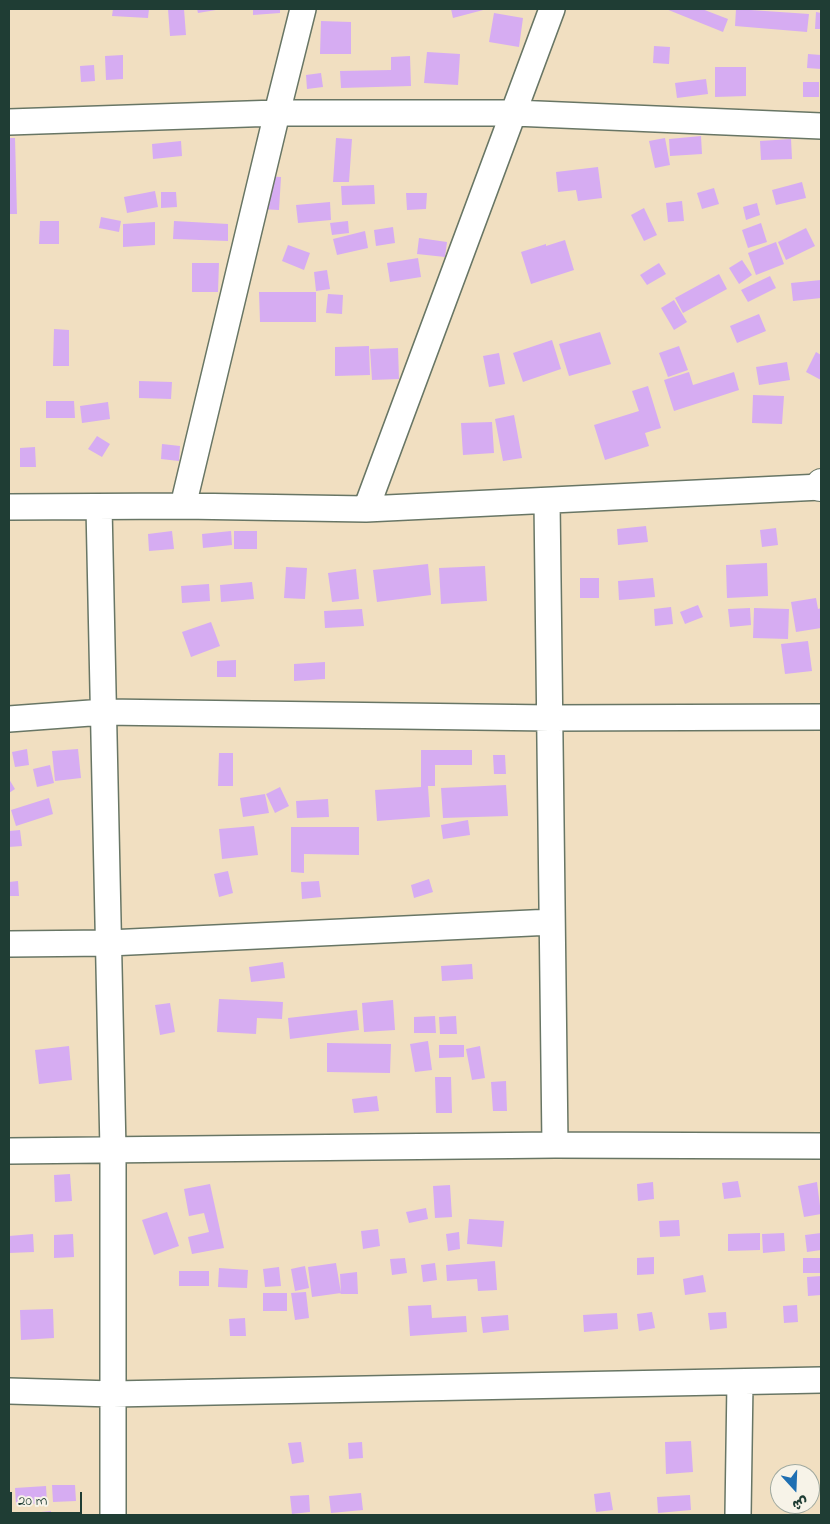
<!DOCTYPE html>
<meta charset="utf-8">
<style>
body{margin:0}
#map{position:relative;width:830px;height:1524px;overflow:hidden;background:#f1dfc1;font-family:"Indie Flower","Playpen Sans Arabic",sans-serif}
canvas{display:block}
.frame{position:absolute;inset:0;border:10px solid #1f3d34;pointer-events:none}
.north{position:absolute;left:770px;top:1464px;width:50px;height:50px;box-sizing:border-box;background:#f7f3e8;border:1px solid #a1aaa0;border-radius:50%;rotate:160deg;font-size:14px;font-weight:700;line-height:20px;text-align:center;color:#1f3d34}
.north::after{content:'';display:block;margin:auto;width:18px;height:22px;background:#1f6fb2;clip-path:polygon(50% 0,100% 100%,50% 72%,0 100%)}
.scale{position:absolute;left:10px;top:1492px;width:72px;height:22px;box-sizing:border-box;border:2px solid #1f3d34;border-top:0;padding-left:6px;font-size:15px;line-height:18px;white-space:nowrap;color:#1f3d34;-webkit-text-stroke:4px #f7f3e8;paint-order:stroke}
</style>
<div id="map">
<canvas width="830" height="1524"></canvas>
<div class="frame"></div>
<div class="north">ش</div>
<div class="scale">20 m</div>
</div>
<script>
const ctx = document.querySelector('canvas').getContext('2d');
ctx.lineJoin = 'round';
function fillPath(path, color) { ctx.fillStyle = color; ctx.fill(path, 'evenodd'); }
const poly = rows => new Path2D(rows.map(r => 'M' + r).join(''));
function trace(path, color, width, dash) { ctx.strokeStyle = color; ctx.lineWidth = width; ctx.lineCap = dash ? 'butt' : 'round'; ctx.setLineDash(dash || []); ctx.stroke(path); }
fillPath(poly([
 [113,9,149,9,148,18,112,16],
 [168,9,184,9,186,35,170,36],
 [197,9,215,9,216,10,198,13],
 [253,9,280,9,280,13,253,15],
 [451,9,487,9,453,18],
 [666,9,702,9,728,19,723,32],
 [736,9,809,14,807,32,735,26],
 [816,12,821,13,821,29,815,29],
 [494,13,523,18,519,47,489,42],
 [321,21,351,22,351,54,320,54],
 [654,46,670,47,669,64,653,63],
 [427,52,460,54,458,85,424,83],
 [808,54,821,55,821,69,807,68],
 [123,55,123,79,106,80,105,56],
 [410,56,411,86,341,88,340,71,391,70,391,57],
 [94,65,95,81,81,82,80,66],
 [715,67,746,67,746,96,715,97],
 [321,73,323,87,307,89,306,75],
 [706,79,708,94,677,98,675,83],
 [803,82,819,82,819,97,803,97],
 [701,136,702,154,670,156,669,139],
 [9,138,15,138,17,214,9,214],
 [336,138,352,139,349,182,333,182],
 [665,138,670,165,655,168,649,141],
 [791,139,792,159,761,160,760,141],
 [181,141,182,156,153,159,152,144],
 [598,167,602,198,578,201,576,190,558,192,556,172],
 [263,176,281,177,279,210,260,209],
 [802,182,806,198,776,205,772,190],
 [374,185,375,204,342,205,341,186],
 [714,188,719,204,702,209,697,193],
 [155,191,158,207,127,213,124,197],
 [161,192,176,192,177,207,161,208],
 [406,193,427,193,426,209,407,210],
 [682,201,684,221,668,222,666,203],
 [330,202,331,220,298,223,296,205],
 [757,203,760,215,746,220,743,207],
 [644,208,657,235,644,241,631,215],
 [101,217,121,221,119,232,99,228],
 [40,221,59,221,59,244,39,244],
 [174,221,228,224,228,241,173,239],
 [348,221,349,233,332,235,330,223],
 [155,222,155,245,123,247,123,224],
 [761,223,767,242,748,248,742,230],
 [393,227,395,243,376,246,374,230],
 [806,228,815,246,786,260,778,242],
 [365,231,368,248,337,255,333,239],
 [419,238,447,242,445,257,417,254],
 [565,240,574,270,531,284,521,252,546,244,546,246],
 [776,242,784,264,756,275,748,253],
 [288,245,310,253,304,270,282,261],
 [418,258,421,277,390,282,387,263],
 [742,260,752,275,739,284,729,268],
 [192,263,219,263,218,292,192,292],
 [659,263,666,274,647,285,640,275],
 [327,270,330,289,316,291,314,272],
 [719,274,727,289,683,313,675,298],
 [770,276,776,288,748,302,741,290],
 [821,280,821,298,793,301,791,283],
 [259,292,316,292,316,322,260,322],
 [328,294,343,295,342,314,326,313],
 [674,300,687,322,674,330,661,308],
 [759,314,766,331,737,343,730,326],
 [54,329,69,330,69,366,53,366],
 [600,332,611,364,569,376,559,344],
 [552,340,561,369,523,382,513,353],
 [369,346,370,375,335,376,335,347],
 [679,346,688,370,668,377,659,353],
 [398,348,399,379,372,380,370,349],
 [816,352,821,355,821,380,806,372],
 [499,353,505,384,489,387,483,356],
 [787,362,790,380,759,385,756,367],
 [689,372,693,385,734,372,739,390,674,411,664,380],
 [139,381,172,382,171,399,139,398],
 [648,386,661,428,645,433,649,446,605,460,594,425,639,411,632,391],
 [753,395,784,396,782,424,752,423],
 [46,401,74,401,75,418,46,418],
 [108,402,110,419,82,423,80,406],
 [514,415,522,458,503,461,495,419],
 [492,422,494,453,463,455,461,423],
 [97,436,110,444,102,457,88,449],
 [162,444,180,446,179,461,161,459],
 [35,447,36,467,20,467,20,448],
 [646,526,648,542,618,545,617,529],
 [776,528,778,545,762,547,760,530],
 [172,531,174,549,149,551,148,534],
 [231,531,232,545,203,548,202,534],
 [234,531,257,531,257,549,234,549],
 [767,563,768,596,727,598,726,565],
 [428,564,431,595,377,602,373,570],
 [485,566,487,601,441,604,439,568],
 [286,567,307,568,305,599,284,598],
 [356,569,359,599,332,602,328,573],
 [580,578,599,578,599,598,580,598],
 [653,578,655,597,619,600,618,581],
 [252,582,254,599,221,602,220,585],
 [209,584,210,601,182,603,181,586],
 [816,598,818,609,821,608,821,628,796,632,791,602],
 [698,605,703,617,685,624,680,612],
 [671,607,673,624,655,626,654,609],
 [750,608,751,625,730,627,728,609],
 [754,608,789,609,788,639,753,638],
 [362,609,364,626,325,628,324,611],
 [211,622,220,646,191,657,182,632],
 [808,641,812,671,785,674,781,644],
 [236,660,236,677,217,677,217,661],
 [325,662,325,679,294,681,294,664],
 [27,749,29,765,15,767,12,752],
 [78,749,81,778,55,781,52,751],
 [421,750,472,750,472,765,435,765,435,786,428,786,430,817,377,821,375,790,421,787],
 [219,753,233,753,233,786,218,786],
 [493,755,505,755,506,774,494,774],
 [50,765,54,783,37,787,33,769],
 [9,779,15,789,9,793],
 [506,785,508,816,443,818,441,788],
 [280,787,289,806,275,813,266,794],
 [265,794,269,813,243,817,240,798],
 [49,798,53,814,16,826,11,810],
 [328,799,329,817,297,818,296,801],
 [468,820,470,835,443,839,441,825],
 [254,826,258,855,222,859,219,829],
 [291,827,359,827,359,855,304,854,304,873,291,872],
 [20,830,22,846,9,847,9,831],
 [228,871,233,893,219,897,214,874],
 [429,879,433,892,414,898,411,885],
 [18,881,19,896,9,896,9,882],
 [319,881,321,897,302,899,301,882],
 [283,962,285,978,251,982,249,967],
 [472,964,473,979,442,981,441,966],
 [219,999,283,1002,282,1019,257,1018,256,1034,217,1032],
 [393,1000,395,1030,364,1032,362,1003],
 [170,1003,175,1032,160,1035,155,1005],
 [357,1010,359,1030,290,1039,288,1018],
 [435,1016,436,1033,414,1033,414,1017],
 [456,1016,457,1034,440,1034,439,1017],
 [428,1041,432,1070,415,1072,410,1044],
 [327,1043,391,1044,390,1073,327,1072],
 [439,1045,464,1045,464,1057,439,1058],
 [69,1046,72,1080,39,1084,35,1050],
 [480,1046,485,1078,472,1080,466,1049],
 [435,1077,451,1077,452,1113,436,1113],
 [506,1081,507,1111,493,1111,491,1082],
 [377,1096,379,1111,354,1113,352,1099],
 [70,1174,72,1201,55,1202,54,1175],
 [738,1181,741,1197,724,1199,722,1183],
 [653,1182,654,1199,638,1201,637,1184],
 [817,1182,821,1214,804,1217,798,1186],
 [210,1184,224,1248,192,1254,188,1237,209,1232,204,1213,189,1216,184,1189],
 [450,1185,452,1217,435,1218,433,1186],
 [426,1208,428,1219,409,1223,406,1212],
 [167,1212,179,1246,154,1255,142,1220],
 [469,1219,504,1221,502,1247,467,1244],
 [679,1220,680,1236,660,1237,659,1221],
 [378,1229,380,1246,363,1249,361,1231],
 [459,1232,460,1249,448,1251,446,1234],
 [760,1233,760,1250,728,1251,728,1234],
 [784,1233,785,1251,763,1253,762,1234],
 [821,1233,821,1250,807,1252,805,1235],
 [33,1234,34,1252,9,1253,9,1236],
 [73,1234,74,1257,54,1258,54,1235],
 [654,1257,654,1274,637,1275,637,1258],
 [405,1258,407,1273,392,1275,390,1259],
 [803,1258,821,1258,821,1273,803,1273],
 [495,1261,497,1290,478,1291,477,1279,447,1281,446,1265],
 [336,1263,341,1293,312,1297,308,1267],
 [435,1263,437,1280,423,1282,421,1265],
 [305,1266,309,1288,295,1291,291,1269],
 [279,1267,281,1286,265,1287,263,1269],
 [219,1268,248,1270,247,1288,218,1287],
 [179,1271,209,1271,209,1286,179,1286],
 [357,1272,358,1294,341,1294,340,1274],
 [703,1275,706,1292,685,1295,683,1279],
 [821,1276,821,1295,808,1296,807,1277],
 [306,1292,309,1318,295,1320,291,1293],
 [263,1293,287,1293,287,1311,263,1311],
 [431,1305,432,1318,466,1316,467,1332,410,1336,408,1306],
 [797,1305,798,1322,784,1323,783,1306],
 [53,1309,54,1338,21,1340,20,1310],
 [652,1312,655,1328,639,1331,637,1314],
 [726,1312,727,1328,710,1330,708,1313],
 [617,1313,618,1329,584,1332,583,1315],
 [508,1315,509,1330,483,1333,481,1317],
 [245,1318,246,1336,230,1336,229,1319],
 [691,1441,693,1472,666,1474,665,1442],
 [301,1442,304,1462,292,1464,288,1443],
 [362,1442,363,1458,349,1459,348,1443],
 [52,1485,75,1485,76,1501,53,1502],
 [46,1486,47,1503,16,1505,15,1488],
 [610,1492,613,1510,596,1512,594,1494],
 [361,1493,363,1510,331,1513,329,1496],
 [309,1495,310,1512,292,1514,290,1496],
 [690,1495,691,1510,658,1513,657,1497],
 [51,1511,51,1515,22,1515,22,1514]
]), '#d6acf2');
const minor = poly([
 [9,122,277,113,514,113,821,126],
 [547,501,555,1145],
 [183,506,277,113,303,9],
 [9,507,183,506,366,509,821,487],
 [99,507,113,1150,113,1515],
 [366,509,552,9],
 [9,719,104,712,550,718,821,717],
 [9,944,109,943,552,922],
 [9,1151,555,1145,821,1146],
 [9,1391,113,1394,821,1380],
 [738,1515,740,1382]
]);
const tertiary = poly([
 [820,487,821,483]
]);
trace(minor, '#687665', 28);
trace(tertiary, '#687665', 30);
trace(minor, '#fff', 25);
trace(tertiary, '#fff', 28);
</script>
